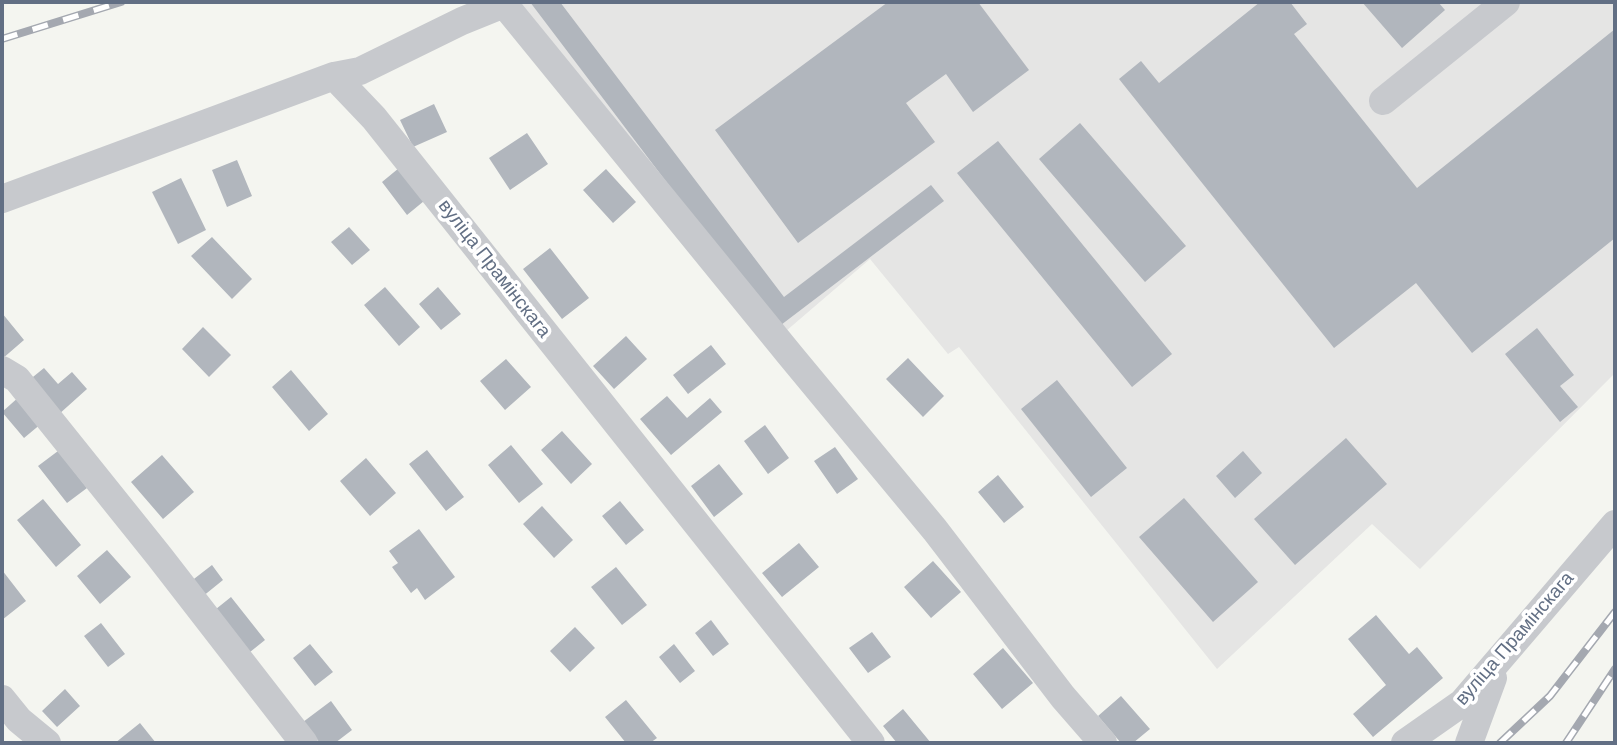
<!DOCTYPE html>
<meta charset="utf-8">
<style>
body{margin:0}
#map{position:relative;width:1617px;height:745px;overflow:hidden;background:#f4f5f0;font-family:Helvetica,sans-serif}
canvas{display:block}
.frame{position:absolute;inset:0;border:4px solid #626f84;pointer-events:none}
</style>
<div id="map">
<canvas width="1617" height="745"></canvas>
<div class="frame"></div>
</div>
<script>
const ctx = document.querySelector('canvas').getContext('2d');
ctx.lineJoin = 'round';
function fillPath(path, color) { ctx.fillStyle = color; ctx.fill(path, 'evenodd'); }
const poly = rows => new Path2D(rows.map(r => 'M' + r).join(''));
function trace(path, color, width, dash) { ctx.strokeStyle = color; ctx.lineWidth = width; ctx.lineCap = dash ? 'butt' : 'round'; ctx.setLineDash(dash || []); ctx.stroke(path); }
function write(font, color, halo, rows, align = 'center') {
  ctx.font = font + ' Helvetica,sans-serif'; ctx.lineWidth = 7; ctx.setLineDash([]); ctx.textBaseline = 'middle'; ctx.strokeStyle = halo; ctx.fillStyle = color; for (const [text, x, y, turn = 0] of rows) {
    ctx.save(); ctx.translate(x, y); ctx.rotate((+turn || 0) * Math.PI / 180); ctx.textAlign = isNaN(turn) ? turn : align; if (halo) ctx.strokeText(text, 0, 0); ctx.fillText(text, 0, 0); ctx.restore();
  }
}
fillPath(poly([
 [514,2,1615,2,1615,373,1420,569,1372,524,1217,669,959,347,948,354,870,259,779,337]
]), '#e5e5e4');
fillPath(poly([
 [530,2,560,2,784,297,931,185,944,201,777,328],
 [888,2,978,2,1029,70,973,112,946,74,906,103,935,142,798,243,715,130],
 [1260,2,1290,2,1307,24,1294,34,1417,188,1615,29,1615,238,1472,353,1416,283,1334,348,1119,79,1141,61,1159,83],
 [1362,2,1438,2,1445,10,1402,48],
 [434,104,447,132,413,147,400,120],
 [1080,123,1186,246,1145,282,1039,159],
 [527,133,548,164,510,190,489,158],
 [998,141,1172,354,1132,387,957,173],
 [237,160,252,196,227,207,212,170],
 [399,168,424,201,407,215,382,182],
 [606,169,636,202,613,223,583,190],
 [181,178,206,230,178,244,152,192],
 [349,227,370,250,352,265,331,242],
 [212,237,252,279,232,299,191,256],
 [550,248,589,298,562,319,523,269],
 [385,287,420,327,399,346,364,305],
 [438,287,461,314,441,330,419,304],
 [2,313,24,340,2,359],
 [203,327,231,355,209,377,182,349],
 [1537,328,1574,375,1560,386,1578,407,1560,422,1505,354],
 [626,336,647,359,614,389,593,366],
 [711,345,726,364,688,394,673,375],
 [908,358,944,396,923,417,886,379],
 [506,359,531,387,505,410,480,381],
 [44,368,58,384,72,372,87,389,58,415,28,381],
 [291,370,328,414,309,431,272,387],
 [1057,380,1127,468,1091,497,1021,409],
 [20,396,42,423,24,438,2,412],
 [667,396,687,418,710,398,722,412,671,455,640,419],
 [765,425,789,458,768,474,744,441],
 [562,431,592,464,571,484,541,450],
 [1346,438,1387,484,1295,565,1254,519],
 [511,445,543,484,519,503,488,465],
 [835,447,858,479,837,494,814,461],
 [427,450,464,497,446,511,409,464],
 [58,451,87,488,67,503,38,466],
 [1243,451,1262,473,1235,498,1216,476],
 [162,455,194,492,163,519,131,482],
 [366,458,396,493,370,516,340,481],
 [719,464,743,494,714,517,691,486],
 [998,475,1024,507,1004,523,978,492],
 [1184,498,1258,582,1213,622,1139,537],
 [43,499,81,545,56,567,17,520],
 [620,501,644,530,626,545,602,516],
 [542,506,573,540,554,558,523,524],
 [419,529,455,577,425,600,417,588,411,593,392,567,398,563,389,551],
 [799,543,819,567,782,597,762,573],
 [107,550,131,577,100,604,77,576],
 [933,561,961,592,931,618,904,587],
 [212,565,223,580,202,597,190,582],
 [616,567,647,605,622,625,591,587],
 [2,570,26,601,2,620],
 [231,597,265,640,250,652,216,609],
 [1376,615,1409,654,1417,647,1443,678,1373,737,1353,714,1386,685,1348,639],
 [711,620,729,644,713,656,695,633],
 [101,623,125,654,108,667,84,636],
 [575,627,595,648,570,672,550,651],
 [872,632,891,657,868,673,849,648],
 [310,644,333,672,315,686,293,658],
 [674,644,695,671,680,683,659,657],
 [1003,648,1033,683,1002,709,973,674],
 [65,689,80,706,57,727,42,711],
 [1121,696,1150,729,1133,743,1121,743,1098,716],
 [626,700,657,738,650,743,626,743,605,717],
 [331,701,352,730,335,743,320,743,303,722],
 [903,709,931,743,897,743,883,726],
 [140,723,156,743,115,743]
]), '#b1b6bd');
trace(poly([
 [334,76,360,71,462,21,504,4,790,355,935,530,1063,697,1103,743],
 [1383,101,1506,2],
 [2,199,334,76,374,118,871,743],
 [2,370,17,379,159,556,304,743],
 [2,699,19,720,47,743],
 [1405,743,1462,703,1615,524],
 [1469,743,1493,678]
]), '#c7c9cd', 28);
const rail = poly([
 [2,39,121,2],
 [1500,743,1550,696,1615,612],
 [1566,743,1615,669]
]);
trace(rail, '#a4a8b0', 8);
trace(rail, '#fff', 5, [16]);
write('19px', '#626f84', '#fff', [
 ["вуліца Прамінскага",494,269,52],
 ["вуліца Прамінскага",1515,639,-49]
]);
</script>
